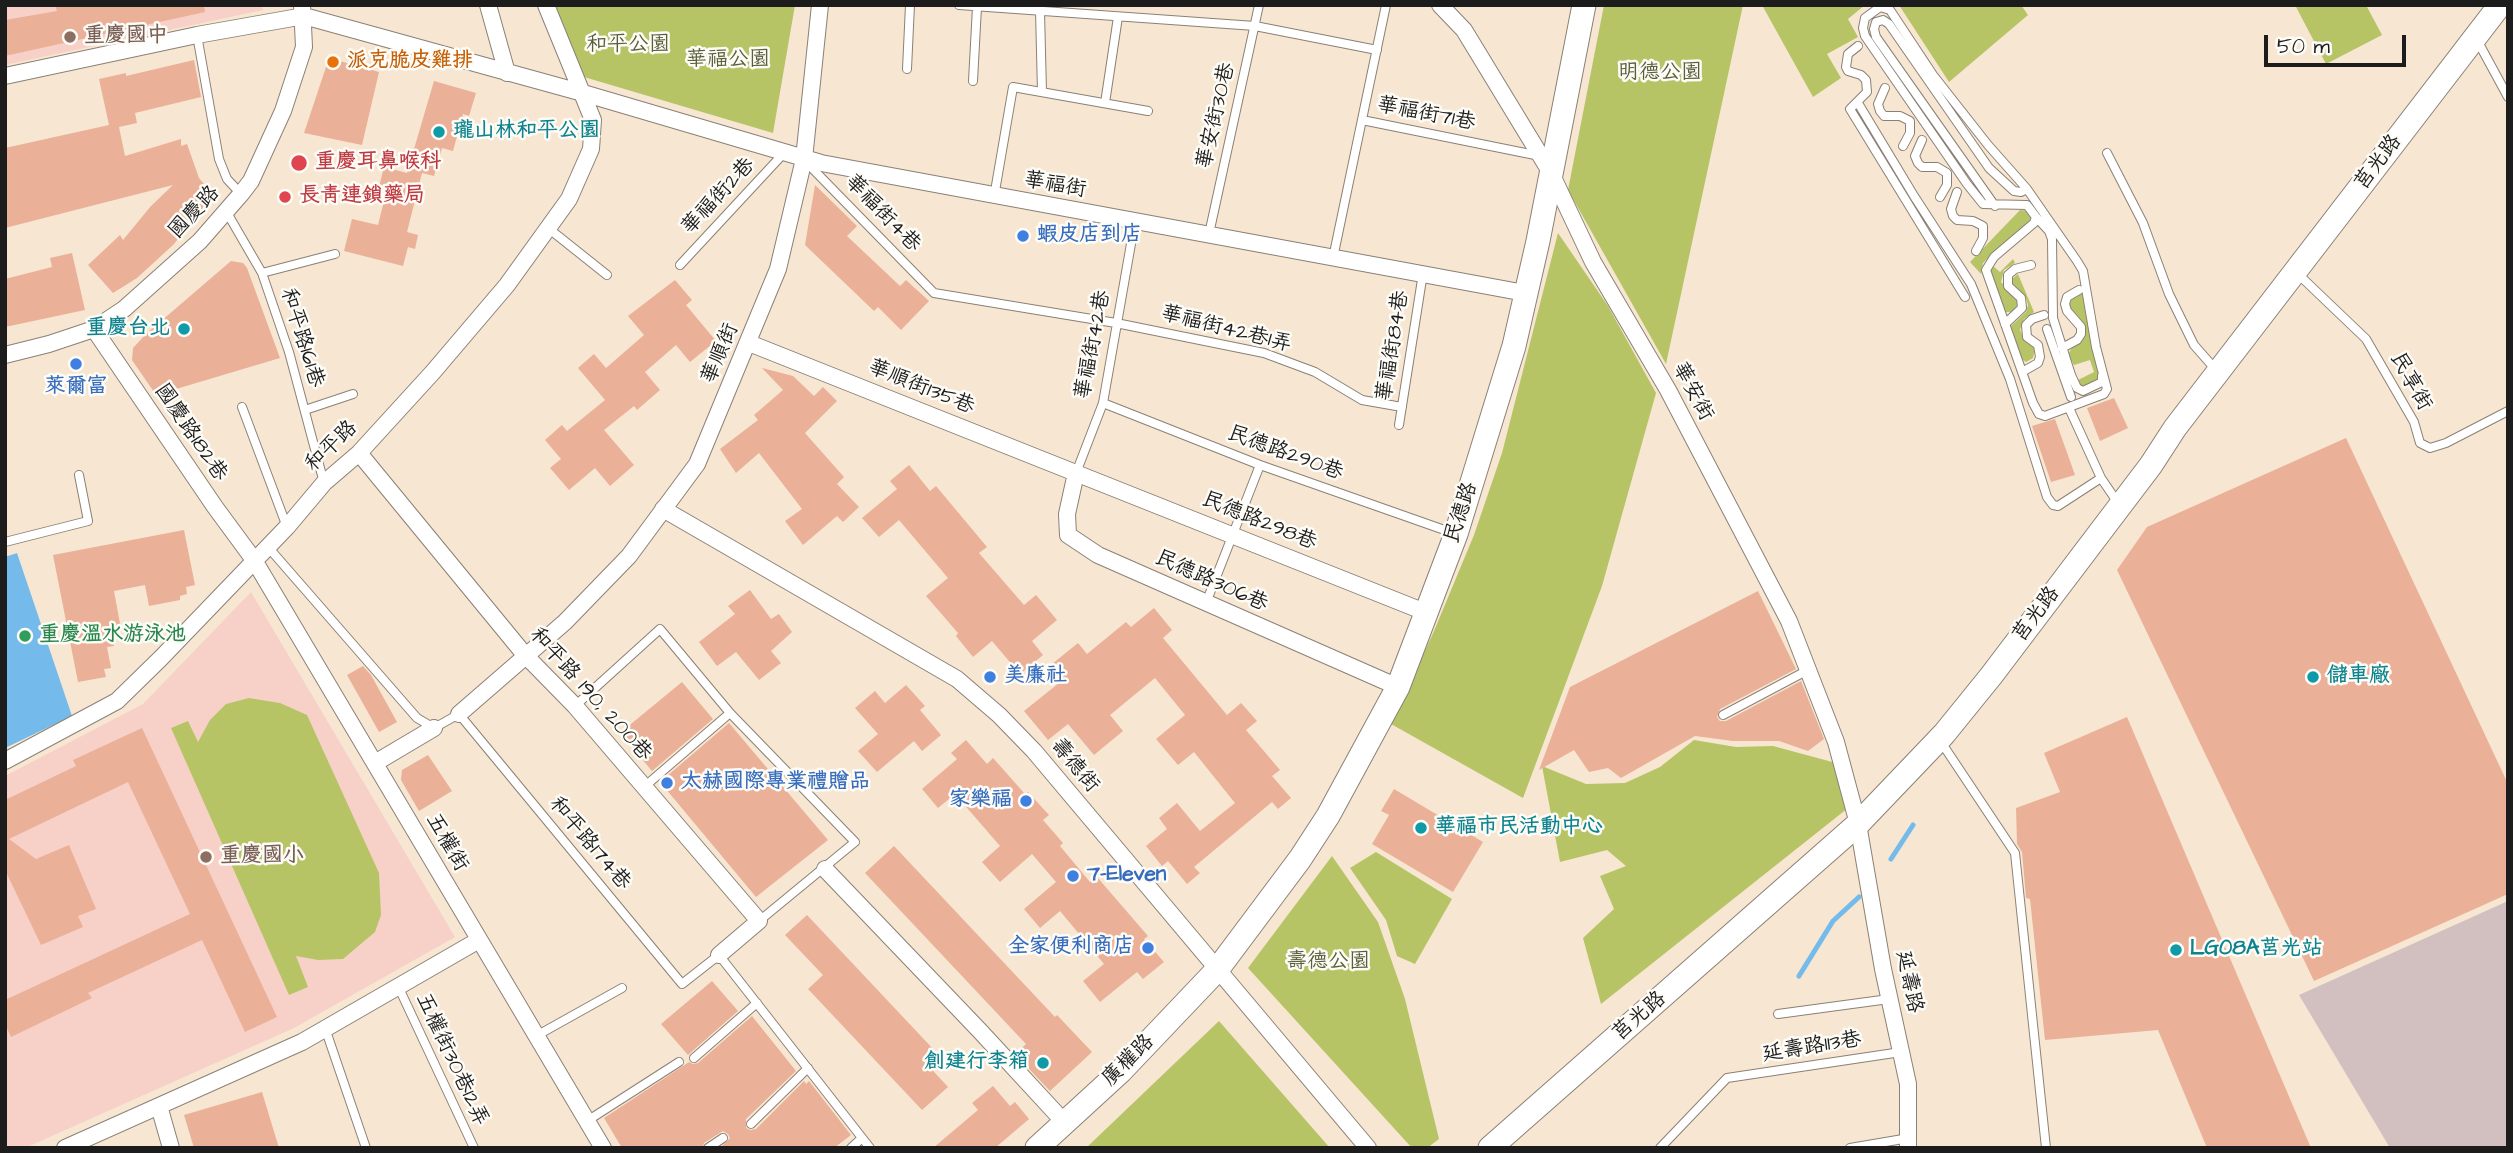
<!DOCTYPE html>
<meta charset="utf-8">
<style>
body{margin:0}
#map{position:relative;width:2513px;height:1153px;overflow:hidden;background:#f7e6d1;font-family:"Architects Daughter",sans-serif}
canvas{display:block}
.frame{position:absolute;inset:0;border:7px solid #1c1c1c;pointer-events:none}
.scale{position:absolute;left:2264px;top:35px;width:142px;height:32px;box-sizing:border-box;border:4px solid #1c1c1c;border-top:0;padding-left:9px;font-size:21px;line-height:24px;white-space:nowrap;color:#1c1c1c;-webkit-text-stroke:5px #fdfcf7;paint-order:stroke}
</style>
<div id="map">
<canvas width="2513" height="1153"></canvas>
<div class="frame"></div>
<div class="scale">50 m</div>
</div>
<script>
const ctx = document.querySelector('canvas').getContext('2d');
ctx.lineJoin = 'round';
function fillPath(path, color) { ctx.fillStyle = color; ctx.fill(path, 'evenodd'); }
const poly = rows => new Path2D(rows.map(r => 'M' + r).join(''));
function trace(path, color, width, dash) { ctx.strokeStyle = color; ctx.lineWidth = width; ctx.lineCap = dash ? 'butt' : 'round'; ctx.setLineDash(dash || []); ctx.stroke(path); }
function write(font, color, halo, rows, align = 'center') {
  ctx.font = font + ' "Architects Daughter","LXGW WenKai TC",sans-serif'; ctx.lineWidth = 5; ctx.setLineDash([]); ctx.textBaseline = 'middle'; ctx.strokeStyle = halo; ctx.fillStyle = color; for (const [text, x, y, turn = 0] of rows) {
    ctx.save(); ctx.translate(x, y); ctx.rotate((+turn || 0) * Math.PI / 180); ctx.textAlign = isNaN(turn) ? turn : align; if (halo) ctx.strokeText(text, 0, 0); ctx.fillText(text, 0, 0); ctx.restore();
  }
}
fillPath(poly([
 [5,5,262,5,263,10,5,65],
 [251,592,455,937,294,1028,25,1148,5,1148,5,776,143,704]
]), '#f7d1c8');
fillPath(poly([
 [2508,901,2507,1148,2390,1148,2299,995]
]), '#d2bfc0');
fillPath(poly([
 [554,5,795,5,773,133,584,77],
 [1604,5,1743,5,1666,364,1568,190],
 [1762,5,1865,5,1848,19,1858,37,1827,54,1841,78,1813,97],
 [1899,5,2021,5,2028,15,1949,82],
 [2295,5,2366,5,2382,35,2326,64],
 [2020,210,2029,211,2031,214,2030,221,1990,256,1983,263,1981,274,1970,262],
 [1558,233,1608,306,1656,393,1602,586,1523,798,1391,724,1434,631,1474,535,1502,453],
 [2013,259,2015,263,2004,270,2001,282,2017,299,2018,304,2012,312,2006,312,2002,309,1989,268,1992,265,2000,272],
 [2018,274,2034,312,2024,319,2020,330,2024,339,2035,349,2033,358,2026,362,2022,359,2010,330,2011,326,2026,312,2028,305,2026,298,2012,283,2012,279],
 [2083,292,2100,379,2084,387,2080,386,2078,380,2094,372,2090,360,2074,365,2068,355,2071,349,2081,342,2085,331,2085,325,2071,312,2069,304,2075,295],
 [249,698,280,703,307,715,379,873,381,915,375,932,343,959,318,960,296,956,308,987,289,995,171,728,188,721,198,742,210,720,226,704],
 [1694,740,1736,747,1773,746,1836,763,1848,808,1601,1004,1583,938,1614,909,1600,876,1626,866,1607,850,1560,862,1542,766,1586,784,1625,783,1660,767],
 [1376,852,1452,899,1415,964,1397,956,1386,920,1350,868],
 [1332,856,1378,922,1405,999,1439,1139,1427,1148,1412,1148,1248,968],
 [1219,1021,1330,1148,1086,1148]
]), '#b7c466');
fillPath(poly([
 [17,553,72,716,5,748,5,557]
]), '#74bbeb');
trace(poly([
 [1891,859,1913,825],
 [1799,976,1833,921,1859,897]
]), '#74bbeb', 5);
fillPath(poly([
 [55,5,204,5,205,12,5,56,5,20,57,11],
 [329,58,379,72,362,145,304,133],
 [194,60,201,97,135,113,137,123,119,127,125,156,181,139,181,146,187,144,199,178,213,195,207,205,173,245,137,278,113,293,88,265,120,235,123,240,151,206,173,185,5,228,5,148,109,125,99,79,126,73,126,76],
 [434,81,476,93,469,116,463,114,453,151,442,148,434,176,422,173,407,232,418,235,415,249,408,247,403,266,344,251,352,219,378,225,386,193,378,191,384,167,407,173],
 [815,185,857,226,847,236,900,286,906,280,929,301,901,330,878,307,874,311,805,245],
 [72,253,85,310,5,327,5,279,52,267,50,258],
 [231,261,243,263,247,268,280,358,156,395,132,360,133,348,146,334],
 [675,280,692,300,686,305,716,341,690,362,676,345,645,372,660,390,637,410,634,406,604,430,634,465,610,486,595,468,569,490,550,468,561,459,545,440,562,425,567,431,605,400,578,368,594,354,606,368,644,335,628,316],
 [762,368,793,376,814,396,823,387,837,401,805,433,844,477,837,484,859,507,843,522,837,516,803,545,785,521,802,509,759,453,736,473,720,449,758,420,754,415,783,390],
 [2114,398,2128,428,2100,441,2087,408],
 [2055,419,2075,475,2051,482,2032,426],
 [2346,438,2508,784,2508,894,2314,981,2117,570,2147,527],
 [909,465,930,491,936,486,987,547,979,553,1024,605,1036,595,1057,620,1032,641,1043,655,1020,674,992,641,973,657,956,636,958,633,926,596,948,578,899,520,879,537,862,518,897,489,890,481],
 [184,530,195,585,186,587,187,594,180,596,180,600,149,606,145,585,114,591,121,629,111,631,114,646,107,647,111,668,104,669,106,677,78,682,53,555],
 [750,590,771,619,779,614,792,632,771,651,781,663,759,680,736,652,717,666,699,642,735,614,728,606],
 [1758,591,1796,669,1720,709,1717,717,1720,721,1726,721,1801,681,1824,739,1808,751,1779,741,1733,741,1695,736,1621,778,1608,768,1589,772,1574,750,1539,770,1570,687],
 [1154,608,1172,630,1163,638,1227,715,1241,703,1257,721,1246,730,1280,770,1272,776,1291,798,1278,809,1272,802,1194,867,1200,873,1187,884,1168,861,1162,866,1146,846,1167,829,1159,818,1177,803,1200,831,1235,803,1194,752,1178,765,1156,739,1185,715,1155,678,1110,715,1123,731,1094,755,1068,724,1048,740,1024,711,1064,679,1052,664,1078,643,1087,654,1126,622,1131,627],
 [363,666,371,675,397,722,379,732,347,675],
 [682,682,713,719,652,771,620,733],
 [906,685,925,706,920,710,941,735,922,751,914,741,877,772,858,751,878,734,855,708,875,691,885,703],
 [2127,717,2311,1148,2207,1148,2158,1030,2045,1040,2030,899,2026,898,2022,852,2017,844,2016,808,2060,792,2044,753],
 [729,723,828,840,756,897,660,782],
 [142,728,277,1017,245,1032,202,940,88,993,92,998,11,1037,5,1024,5,1000,190,914,128,782,9,839,36,859,69,845,96,909,78,916,83,927,41,945,5,870,5,800,76,766,73,760],
 [966,740,987,764,993,758,1025,794,1028,792,1049,815,1043,820,1063,843,1060,846,1090,882,1097,877,1148,936,1144,939,1164,962,1143,979,1137,972,1100,1002,1083,981,1104,964,1060,911,1040,928,1024,909,1056,882,1032,854,1000,882,982,862,1000,846,955,794,938,808,922,789,957,759,951,753],
 [428,755,452,791,419,811,401,780,402,770],
 [1394,789,1483,842,1453,892,1372,844,1389,815,1381,811],
 [894,846,1055,1017,1057,1015,1092,1052,1050,1091,1015,1054,1026,1044,865,873],
 [807,915,935,1051,924,1061,948,1087,922,1110,808,989,823,975,785,935],
 [712,981,738,1011,688,1055,661,1024],
 [752,1016,796,1071,746,1119,746,1128,750,1130,756,1129,804,1081,806,1084,809,1081,851,1135,834,1148,720,1148,730,1138,728,1134,723,1131,704,1143,702,1148,622,1148,604,1118,689,1062,693,1064,698,1063],
 [993,1086,1010,1106,1015,1102,1029,1119,995,1148,933,1148,978,1110,972,1103],
 [262,1092,279,1148,194,1148,184,1115]
]), '#ebb098');
const lane = poly([
 [959,5,1255,26,1377,50],
 [1880,7,1890,10,1933,75,1988,145,2027,189,2077,261,2083,271,2096,347,2107,389,2104,394,2045,416,2039,414,2033,403,1986,270,1994,257,2034,223,2036,217,2027,205,1983,204,1967,184,1865,36,1863,28,1865,18,1880,7],
 [1040,11,1042,92],
 [197,35,219,159,227,179,241,194],
 [2477,40,2508,97],
 [1858,46,1848,54,1846,67,1848,71,1861,75,1866,80,1867,92,1850,109,1965,297],
 [907,69,910,5],
 [973,81,977,7],
 [1885,88,1878,104,1880,111,1884,116,1900,116,1910,121,1910,133,1903,146],
 [1105,103,1118,17],
 [1858,103,1914,196,1971,284,2010,379,2047,497,2053,505,2058,506,2101,478],
 [1362,120,1540,156],
 [1922,140,1915,156,1918,163,1922,167,1937,167,1947,173,1947,185,1940,197],
 [2107,153,2143,223,2169,294,2194,345,2216,370],
 [806,162,934,293,1116,323,1264,353,1315,372,1362,400,1402,407],
 [1957,192,1951,209,1953,216,1957,220,1973,221,1983,226,1983,238,1976,251],
 [994,197,1013,87,1148,111],
 [1995,206,1876,37,1874,29,1876,22,1883,20,1889,24,1989,168,2014,191,2021,192,2027,189],
 [226,211,262,273,289,352,324,483],
 [2036,217,2049,231,2052,239,2053,318,2071,375,2077,388,2083,391,2102,382,2102,376],
 [548,228,607,275],
 [1209,234,1259,5],
 [1333,258,1386,5],
 [680,265,784,153],
 [262,273,335,254],
 [2298,274,2366,339,2414,422,2420,443,2430,448,2446,443,2508,411],
 [2005,324,2022,308,2021,298,2008,286,2008,275,2015,269,2031,265],
 [2047,329,2071,397],
 [2062,348,2077,340,2081,334,2081,327,2067,311,2065,304,2067,297,2079,290],
 [2022,372,2038,363,2040,357,2038,345,2027,337,2026,325,2032,319,2044,315],
 [1103,403,1260,465,1453,533],
 [242,407,287,527],
 [2069,408,2101,478,2118,503],
 [305,410,353,394],
 [1399,425,1423,273],
 [1076,473,1103,403,1135,221],
 [5,542,88,521,79,475],
 [268,547,417,718,434,728,459,714,682,984,719,955,870,1148],
 [1206,603,1260,465],
 [575,706,660,629,730,713],
 [1723,715,1808,670],
 [1941,742,2015,853,2046,1148],
 [644,787,730,713,855,842,759,921],
 [398,986,474,1148],
 [1778,1014,1889,999],
 [325,1028,366,1148],
 [536,1036,622,988],
 [694,1058,757,1003],
 [587,1121,679,1062],
 [751,1124,808,1068],
 [708,1148,723,1138],
 [851,1148,862,1138],
 [1660,1148,1727,1078,1901,1052],
 [1850,1148,1909,1138]
]);
const street = poly([
 [488,5,507,73],
 [1440,5,1464,30,1551,173,1593,262,1668,390,1789,621,1836,742,1858,824,1883,969,1908,1084,1908,1148],
 [5,76,197,35,304,16,583,93,821,163,1525,293],
 [94,329,215,507,254,560,603,1148],
 [749,343,1425,612],
 [5,355,49,344,94,329,124,309,200,241,241,194,251,181,283,111,304,47,302,5],
 [359,453,525,655,575,706,759,921,719,955],
 [1076,473,1067,514,1068,535,1098,555,1398,687],
 [663,509,957,679,999,715,1034,751,1368,1148],
 [459,714,565,622,629,556,697,464,778,269,804,159,820,5],
 [5,761,117,701,161,658,287,527,324,483,359,453,433,372,507,285,569,199,591,149,593,120,546,5],
 [375,763,434,728],
 [825,869,980,1031,1065,1123],
 [159,1106,171,1148],
 [65,1148,302,1042,479,940]
]);
const secondary = poly([
 [1037,1148,1121,1071,1217,970,1300,859,1328,816,1398,687,1456,534,1514,346,1538,241,1584,5],
 [1490,1148,1858,824,1944,734,1991,676,2151,465,2175,428,2500,5]
]);
trace(lane, '#8a8176', 10);
trace(street, '#8a8176', 18);
trace(secondary, '#8a8176', 25);
trace(lane, '#fff', 8);
trace(street, '#fff', 16);
trace(secondary, '#fff', 23);
for (const [x, y, r, color] of [
 [70,37,7,"#8d6e63"],
 [333,62,7,"#e8710a"],
 [439,132,7,"#0f9aa8"],
 [299,163,9,"#e0444e"],
 [285,197,7,"#e0444e"],
 [1023,236,7,"#3f7fe0"],
 [184,329,7,"#0f9aa8"],
 [76,364,7,"#3f7fe0"],
 [25,636,7,"#2e9e5b"],
 [990,677,7,"#3f7fe0"],
 [2313,677,7,"#0f9aa8"],
 [667,783,7,"#3f7fe0"],
 [1026,801,7,"#3f7fe0"],
 [1421,828,7,"#0f9aa8"],
 [206,857,7,"#8d6e63"],
 [1073,876,7,"#3f7fe0"],
 [1148,948,7,"#3f7fe0"],
 [2176,950,7,"#0f9aa8"],
 [1043,1063,7,"#0f9aa8"]
]) { const dot = new Path2D(); dot.arc(x, y, r, 0, 2 * Math.PI); ctx.fillStyle = color; ctx.fill(dot); trace(dot, '#fdfcf7', 2.5); }
write('bold 21px', '#785e54', '#fdfcf7', [
 ["重慶國中",84,37],
 ["重慶國小",220,857]
], 'left');
write('21px', '#5a5f3a', '#fdfcf7', [
 ["和平公園",628,46],
 ["華福公園",728,61],
 ["明德公園",1660,74],
 ["壽德公園",1328,963]
]);
write('bold 21px', '#c56008', '#fdfcf7', [
 ["派克脆皮雞排",347,62]
], 'left');
write('21px', '#1c1c1c', '#fdfcf7', [
 ["華福街71巷",1426,115,11],
 ["華安街30巷",1217,116,-77],
 ["莒光路",2379,163,-53],
 ["華福街",1055,186,10],
 ["華福街2巷",719,197,-47],
 ["國慶路",195,213,-47],
 ["華福街4巷",882,214,46],
 ["華福街42巷1弄",1226,330,14],
 ["和平路161巷",301,338,73],
 ["華福街42巷",1094,345,-79],
 ["華福街84巷",1394,346,-81],
 ["華順街",721,354,-67],
 ["民享街",2410,382,61],
 ["華順街135巷",921,388,22],
 ["華安街",1692,392,62],
 ["國慶路182巷",190,433,56],
 ["和平路",332,447,-44],
 ["民德路290巷",1285,454,20],
 ["民德路",1462,513,-72],
 ["民德路298巷",1259,522,22],
 ["民德路306巷",1211,582,24],
 ["莒光路",2037,615,-53],
 ["和平路 190, 200巷",590,695,48],
 ["壽德街",1074,766,50],
 ["五權街",446,843,60],
 ["和平路174巷",589,844,50],
 ["延壽路",1908,982,78],
 ["莒光路",1640,1017,-41],
 ["延壽路113巷",1812,1048,-9],
 ["五權街30巷12弄",451,1060,65],
 ["廣權路",1129,1061,-45]
]);
write('bold 21px', '#0d838f', '#fdfcf7', [
 ["瓏山林和平公園",453,132],
 ["重慶台北",170,329,"right"],
 ["儲車廠",2327,677],
 ["華福市民活動中心",1435,828],
 ["LG08A莒光站",2190,950],
 ["創建行李箱",1029,1063,"right"]
], 'left');
write('bold 21px', '#be3a42', '#fdfcf7', [
 ["重慶耳鼻喉科",315,163],
 ["長青連鎖藥局",299,197]
], 'left');
write('bold 21px', '#366cbe', '#fdfcf7', [
 ["蝦皮店到店",1037,236],
 ["萊爾富",76,388,"center"],
 ["美廉社",1004,677],
 ["太赫國際專業禮贈品",681,783],
 ["家樂福",1012,801,"right"],
 ["7-Eleven",1087,876],
 ["全家便利商店",1134,948,"right"]
], 'left');
write('bold 21px', '#27864d', '#fdfcf7', [
 ["重慶溫水游泳池",39,636]
], 'left');
</script>
